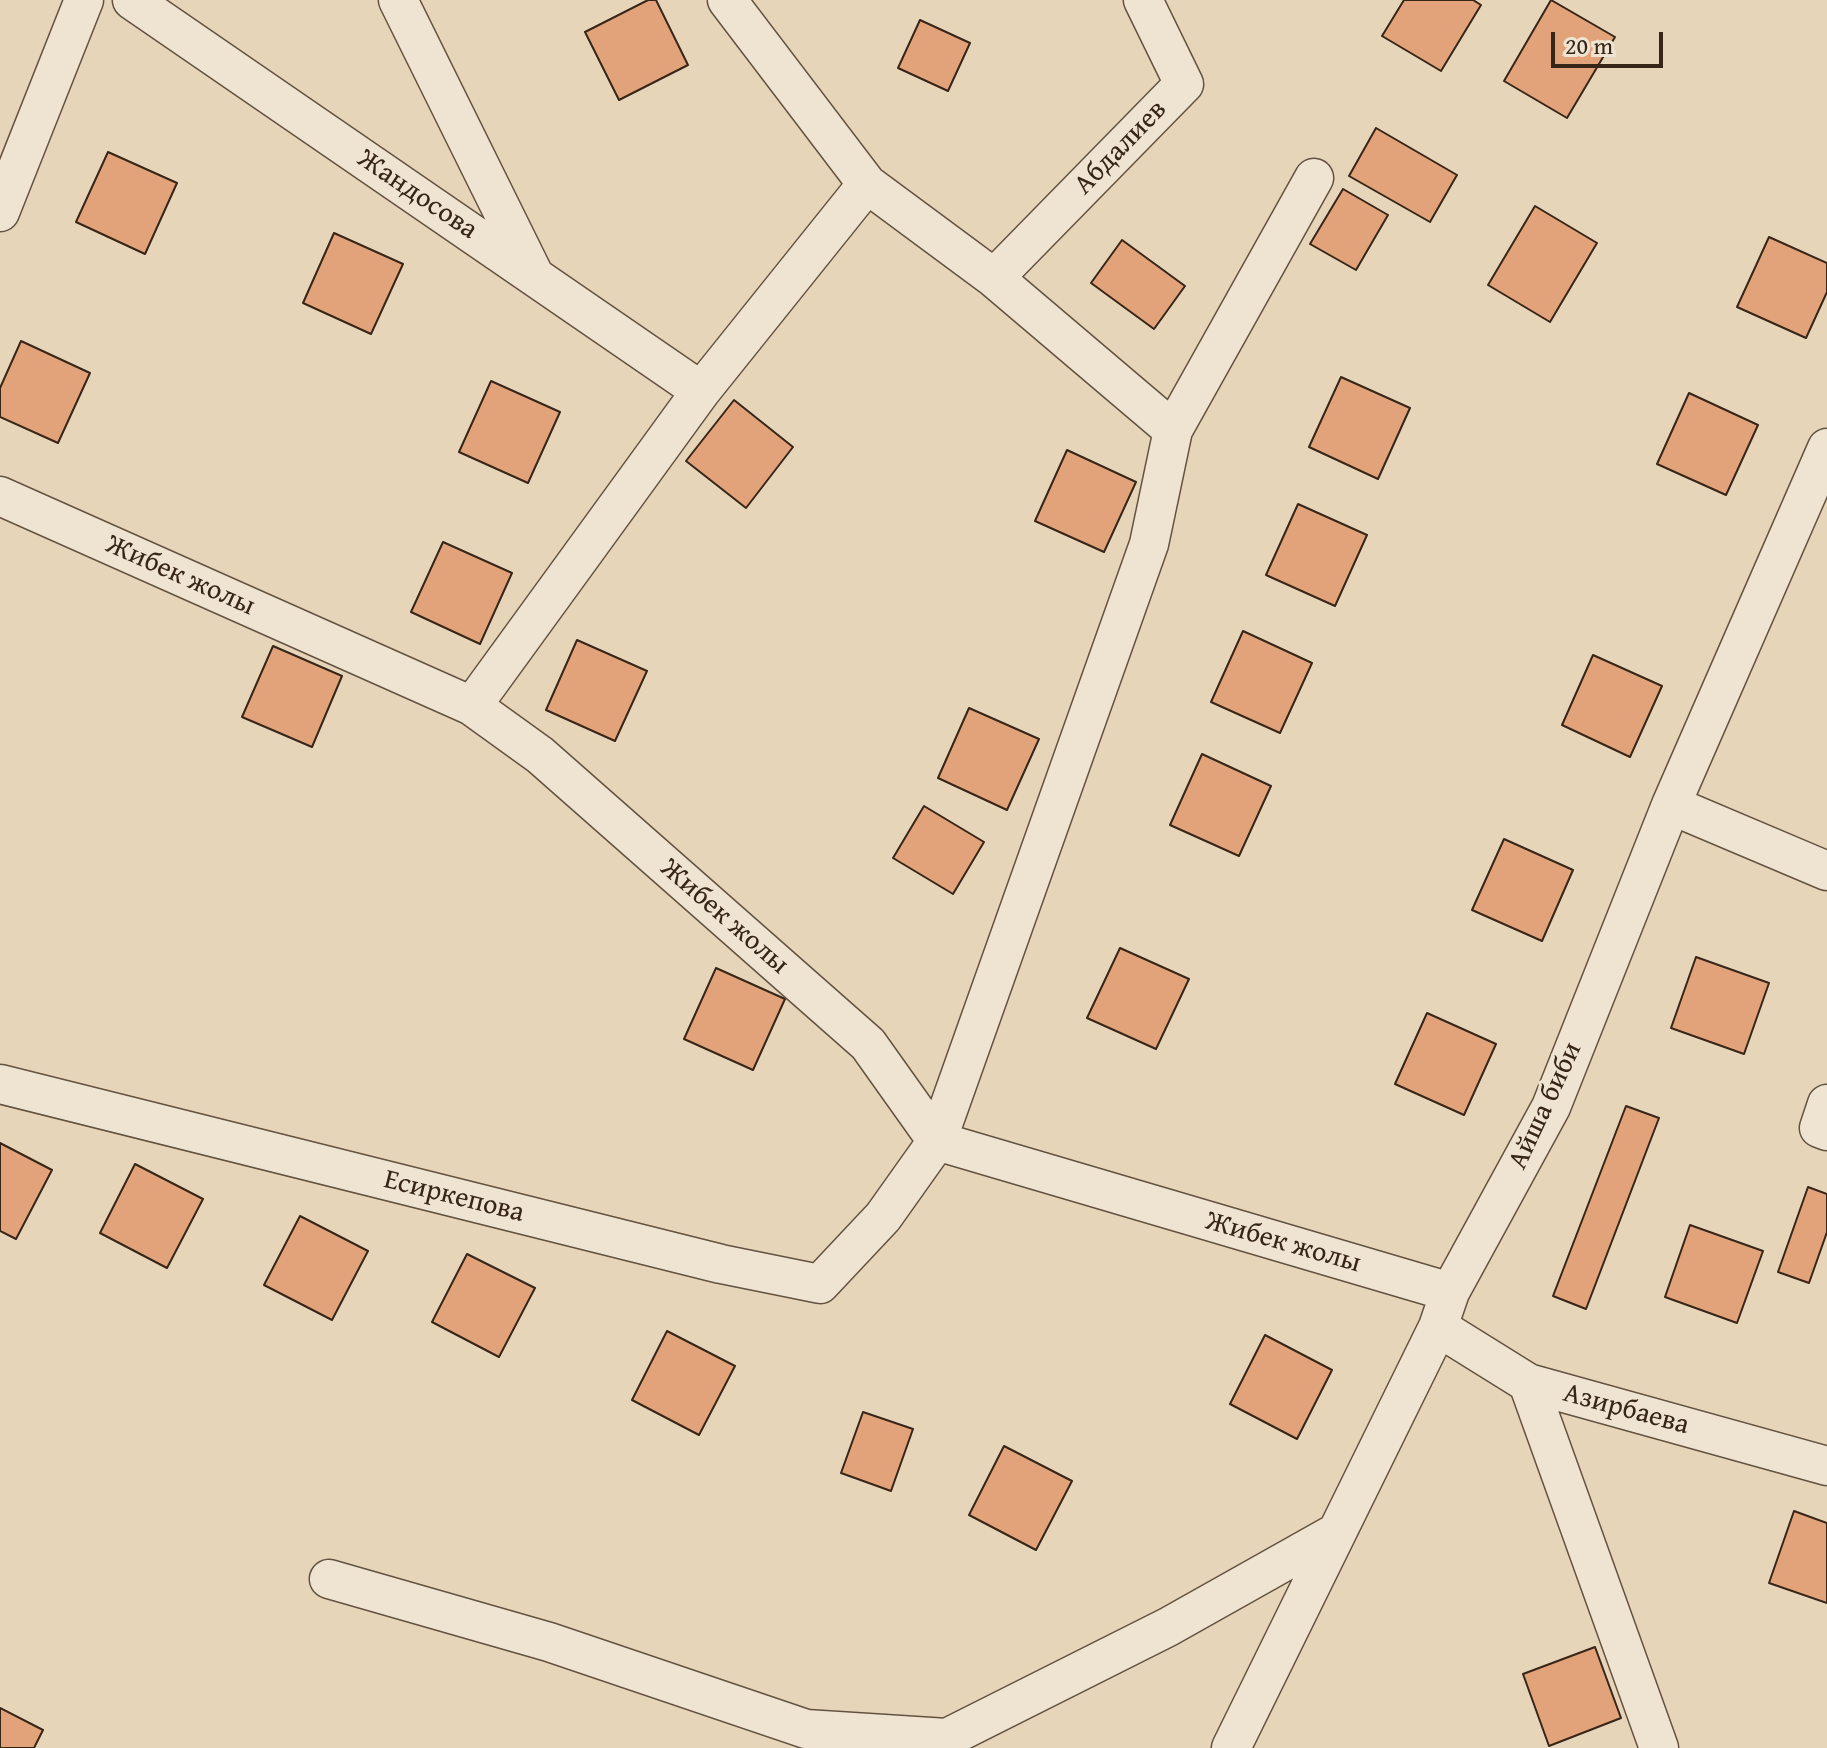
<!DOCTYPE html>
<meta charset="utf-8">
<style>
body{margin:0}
#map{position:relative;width:1827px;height:1748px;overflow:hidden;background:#e7d5ba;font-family:"Gentium Book Plus",serif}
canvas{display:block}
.scale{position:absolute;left:1551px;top:32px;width:112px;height:36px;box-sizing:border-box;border:4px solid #372618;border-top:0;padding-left:10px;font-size:24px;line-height:28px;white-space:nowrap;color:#372618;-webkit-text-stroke:6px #efe4d2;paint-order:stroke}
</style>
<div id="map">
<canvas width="1827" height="1748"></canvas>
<div class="scale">20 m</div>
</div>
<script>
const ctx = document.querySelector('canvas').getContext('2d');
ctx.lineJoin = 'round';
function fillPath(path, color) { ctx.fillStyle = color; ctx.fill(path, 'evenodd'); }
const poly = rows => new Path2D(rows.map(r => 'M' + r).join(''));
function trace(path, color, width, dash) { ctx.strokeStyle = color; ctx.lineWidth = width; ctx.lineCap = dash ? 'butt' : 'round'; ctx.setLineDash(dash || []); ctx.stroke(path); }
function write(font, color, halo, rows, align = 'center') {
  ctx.font = font + ' "Gentium Book Plus",serif'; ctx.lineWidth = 6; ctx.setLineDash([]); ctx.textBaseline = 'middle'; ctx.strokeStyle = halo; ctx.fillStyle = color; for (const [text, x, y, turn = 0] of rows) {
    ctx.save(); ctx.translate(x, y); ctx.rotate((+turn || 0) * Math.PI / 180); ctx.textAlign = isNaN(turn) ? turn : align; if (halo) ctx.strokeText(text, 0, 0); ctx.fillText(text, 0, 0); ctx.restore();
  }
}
const building = poly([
 [648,0,656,0,688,65,619,100,585,32,648,0],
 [1404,0,1473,0,1481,5,1441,71,1382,36,1404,0],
 [1551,0,1615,37,1567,118,1504,81,1551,0],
 [920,20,970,43,948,91,898,68,920,20],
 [1376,128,1457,175,1430,222,1349,176,1376,128],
 [108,152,177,183,145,254,76,222,108,152],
 [1343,189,1388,215,1356,270,1310,244,1343,189],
 [1535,206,1597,243,1550,322,1488,285,1535,206],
 [334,233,403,264,371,334,303,303,334,233],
 [1769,237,1827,263,1827,292,1806,338,1737,307,1769,237],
 [1122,240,1185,286,1154,329,1091,283,1122,240],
 [21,341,90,373,58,443,0,417,0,388,21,341],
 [1341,377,1410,408,1378,479,1309,447,1341,377],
 [491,381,560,412,528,483,459,452,491,381],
 [1689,393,1758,425,1726,495,1657,464,1689,393],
 [734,400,793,447,746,508,686,461,734,400],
 [1067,450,1136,482,1104,552,1035,521,1067,450],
 [1298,504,1367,535,1335,606,1266,575,1298,504],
 [443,542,512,573,480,644,411,612,443,542],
 [1243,631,1312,663,1280,733,1211,702,1243,631],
 [577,640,647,671,615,741,546,710,577,640],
 [273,646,342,676,312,747,242,717,273,646],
 [1593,655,1662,686,1630,757,1562,725,1593,655],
 [969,708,1039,739,1007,810,938,778,969,708],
 [1202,754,1271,786,1239,856,1170,825,1202,754],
 [924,806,984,842,953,894,893,858,924,806],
 [1504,839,1573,870,1542,941,1472,910,1504,839],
 [1120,948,1189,979,1156,1049,1087,1018,1120,948],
 [1696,957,1769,983,1744,1054,1671,1028,1696,957],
 [716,968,785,999,753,1070,684,1039,716,968],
 [1427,1013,1496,1044,1464,1115,1395,1084,1427,1013],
 [1626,1106,1659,1118,1586,1309,1553,1296,1626,1106],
 [0,1143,52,1170,16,1239,0,1231,0,1143],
 [135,1164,203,1199,167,1268,100,1233,135,1164],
 [1808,1187,1827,1194,1827,1232,1809,1283,1778,1272,1808,1187],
 [300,1216,368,1251,332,1320,264,1285,300,1216],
 [1690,1225,1763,1251,1737,1323,1665,1297,1690,1225],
 [467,1254,535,1288,499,1357,432,1322,467,1254],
 [667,1331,735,1366,699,1435,632,1400,667,1331],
 [1265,1335,1332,1370,1297,1439,1230,1404,1265,1335],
 [863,1412,913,1429,891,1491,841,1473,863,1412],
 [1004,1446,1072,1481,1036,1550,969,1515,1004,1446],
 [1794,1511,1827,1523,1827,1603,1769,1583,1794,1511],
 [1595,1647,1621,1718,1549,1746,1523,1674,1595,1647],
 [0,1708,43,1730,34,1748,0,1748,0,1708]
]);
fillPath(building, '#e2a37b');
trace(building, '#372618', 2);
const minor = poly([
 [132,0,701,391],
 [398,0,533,273],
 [727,0,867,184,994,278,1173,430],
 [0,212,84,0],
 [994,278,1184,84,1143,0],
 [0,496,472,706,540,755,868,1044,937,1141,1450,1292],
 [472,706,701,391,867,184],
 [1671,805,1827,871],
 [0,1084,721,1264,820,1284,883,1217,937,1141,1149,544,1173,430,1314,178],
 [1827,1104,1819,1128,1827,1131],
 [1438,1327,1528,1383,1827,1466],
 [1528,1383,1659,1748],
 [329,1579,549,1642,806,1729,947,1738,1168,1627,1337,1532],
 [1231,1748,1438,1327,1450,1292,1551,1107,1671,805,1827,448]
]);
trace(minor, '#635240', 41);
trace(minor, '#efe4d2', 38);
write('28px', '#372618', '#efe4d2', [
 ["Абдалиев",1121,148,-46],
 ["Жандосова",417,195,34],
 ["Жибек жолы",180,576,24],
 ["Жибек жолы",724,917,41],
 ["Айша биби",1546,1106,-65],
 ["Есиркепова",454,1197,14],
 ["Жибек жолы",1283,1243,16],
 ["Азирбаева",1626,1410,15]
]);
</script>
